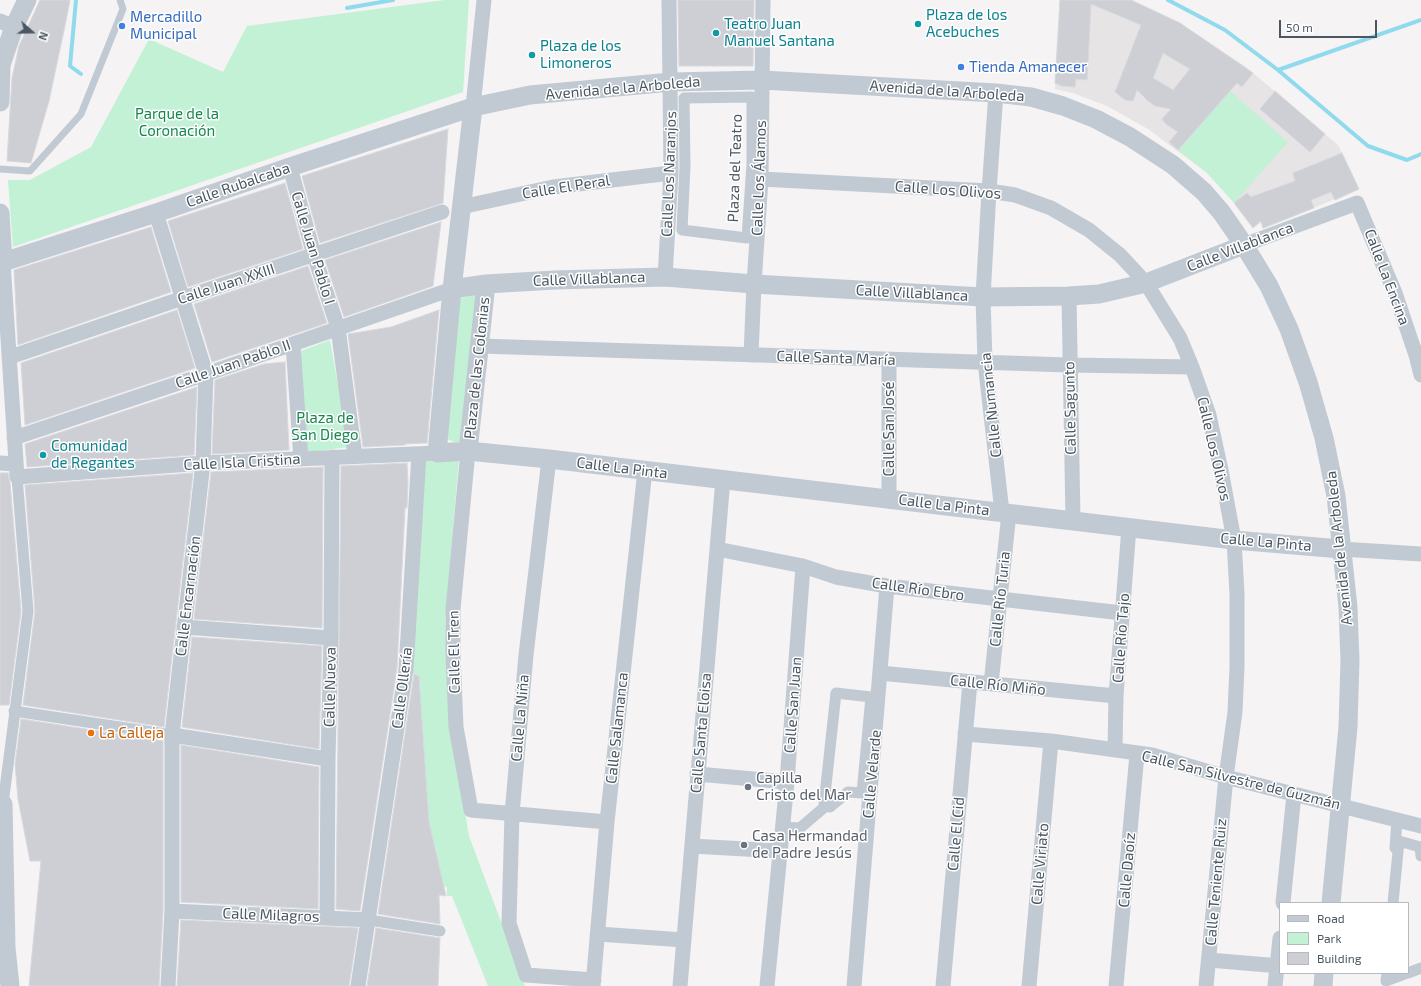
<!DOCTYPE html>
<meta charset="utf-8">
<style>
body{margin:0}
#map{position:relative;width:1421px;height:986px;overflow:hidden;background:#f5f3f3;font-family:"Exo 2",sans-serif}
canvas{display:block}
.legend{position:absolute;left:1279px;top:902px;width:130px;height:72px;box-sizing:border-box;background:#fff;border:1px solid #b7bbc0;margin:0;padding:5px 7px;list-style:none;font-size:12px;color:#4a5661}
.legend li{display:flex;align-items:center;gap:8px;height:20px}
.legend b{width:20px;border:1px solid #b7bbc0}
.north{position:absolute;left:12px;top:12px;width:40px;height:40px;-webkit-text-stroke:3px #fff;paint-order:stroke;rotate:110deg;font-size:11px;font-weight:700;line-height:16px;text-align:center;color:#4a5661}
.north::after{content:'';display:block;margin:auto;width:14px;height:18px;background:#4a5661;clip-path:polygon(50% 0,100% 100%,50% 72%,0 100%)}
.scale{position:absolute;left:1279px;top:20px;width:98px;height:18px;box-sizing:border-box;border:2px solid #4a5661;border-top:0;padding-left:5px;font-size:12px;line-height:14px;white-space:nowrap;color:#4a5661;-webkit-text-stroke:3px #fff;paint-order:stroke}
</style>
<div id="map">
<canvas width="1421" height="986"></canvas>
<ul class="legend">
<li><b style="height:5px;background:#c1cad2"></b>Road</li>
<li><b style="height:11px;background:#c3f1d5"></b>Park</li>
<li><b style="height:11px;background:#cdcfd5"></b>Building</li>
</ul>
<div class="north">N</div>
<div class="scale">50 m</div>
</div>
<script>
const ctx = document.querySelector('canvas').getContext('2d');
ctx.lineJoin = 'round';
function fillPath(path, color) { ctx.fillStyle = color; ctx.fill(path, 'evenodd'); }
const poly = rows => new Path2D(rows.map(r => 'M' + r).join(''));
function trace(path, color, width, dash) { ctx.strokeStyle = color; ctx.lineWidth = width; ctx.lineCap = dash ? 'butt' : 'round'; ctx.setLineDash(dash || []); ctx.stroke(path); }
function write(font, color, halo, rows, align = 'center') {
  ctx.font = font + ' "Exo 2",sans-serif'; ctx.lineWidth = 3; ctx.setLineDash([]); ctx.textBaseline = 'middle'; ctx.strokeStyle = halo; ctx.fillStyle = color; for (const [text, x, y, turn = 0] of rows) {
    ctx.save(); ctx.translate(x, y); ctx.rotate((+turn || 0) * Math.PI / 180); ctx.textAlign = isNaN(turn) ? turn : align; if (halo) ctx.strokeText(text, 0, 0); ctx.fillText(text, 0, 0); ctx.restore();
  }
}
fillPath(poly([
 [1060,0,1131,0,1180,23,1246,67,1338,145,1359,189,1263,229,1260,222,1253,228,1229,196,1207,173,1148,129,1107,106,1073,93,1055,89]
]), '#e6e4e5');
fillPath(poly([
 [445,0,469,0,463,92,13,247,8,180,30,180,91,147,149,39,223,72,247,26],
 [1230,91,1288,142,1234,203,1207,173,1178,150],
 [480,294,463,438,459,442,454,442,445,438,455,299],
 [330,340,349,447,307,452,298,352],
 [423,459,459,459,445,620,451,727,469,836,525,986,488,986,452,896,447,896,447,887,443,886,429,822,419,676,412,673]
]), '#c3f1d5');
trace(poly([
 [76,0,70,66,81,74],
 [1168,0,1225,30,1278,70,1421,20],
 [347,8,393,0],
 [1278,70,1368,146,1407,160,1421,154]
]), '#90daee', 4);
const building = poly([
 [40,0,70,0,66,21,49,101,31,163,7,161,12,78,19,46,40,0],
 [678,0,754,0,753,66,679,66,678,0],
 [1060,0,1131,0,1180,23,1253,73,1242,87,1237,83,1178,150,1169,142,1178,132,1166,124,1162,119,1171,109,1155,106,1147,100,1137,90,1133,101,1125,100,1115,92,1141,25,1091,4,1087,80,1076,79,1075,87,1062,86,1055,83,1060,0],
 [1163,53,1190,69,1173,90,1153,78,1163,53],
 [1275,91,1325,134,1310,152,1260,109,1275,91],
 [448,129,443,203,320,243,302,176,448,129],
 [1342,153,1359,189,1335,200,1331,192,1311,200,1314,208,1263,228,1261,221,1253,228,1234,203,1247,193,1251,197,1295,181,1293,173,1342,153],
 [285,183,303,249,188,287,168,221,285,183],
 [441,222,433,286,344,317,325,260,441,222],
 [151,227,171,292,18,345,14,270,151,227],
 [308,266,327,323,212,362,194,304,308,266],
 [177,310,195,368,25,425,21,363,177,310],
 [439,310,427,443,405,444,405,445,363,447,348,334,391,327,439,310],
 [285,362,289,450,212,454,215,380,264,364,285,362],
 [197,387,194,455,27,467,25,444,197,387],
 [407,463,408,482,407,508,405,508,397,668,360,911,336,909,341,466,407,463],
 [323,467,322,628,194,619,211,472,323,467],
 [0,473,8,473,10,483,21,611,9,705,0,705,0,473],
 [193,473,164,727,23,705,35,611,25,485,193,473],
 [192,637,322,646,319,749,182,727,192,637],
 [414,674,419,676,429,822,446,896,439,895,440,924,378,914,414,674],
 [21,719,163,741,163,911,159,986,29,986,41,861,30,861,18,799,15,764,21,719],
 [181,745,319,767,318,909,181,902,181,745],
 [181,920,358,928,349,986,177,986,181,920],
 [376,928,440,938,438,986,367,986,376,928]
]);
fillPath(building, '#cdcfd5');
trace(building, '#d7d9de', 1);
trace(poly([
 [0,169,30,171,81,114,123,9,120,0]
]), '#c1cad2', 7);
trace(poly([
 [752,97,752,164,747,238,682,230,685,166,684,98,752,97],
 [836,693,871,697,862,793,848,792,830,807,824,804,836,693],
 [14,711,172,735],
 [3,804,28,611,17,477],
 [783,827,800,828,827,805],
 [1395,848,1397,820],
 [1393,903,1399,841,1420,847,1421,856],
 [369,920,440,931],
 [1387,973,1386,981,1407,973],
 [1408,973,1421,968]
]), '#c1cad2', 11);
trace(poly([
 [0,21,14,27],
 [996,93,989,191,983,297,985,362,1002,512],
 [473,107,484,0],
 [290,167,314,255,338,328,355,456],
 [761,179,989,191,1015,195,1051,208,1089,230,1120,255,1146,283,1180,338,1192,367,1209,415,1221,470,1234,540,1237,594,1237,667,1235,712,1226,777,1206,986],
 [461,207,553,187,671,173],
 [156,213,206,374,203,463,172,735,172,911,168,986],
 [1244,245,1357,203,1395,293,1416,355,1421,375],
 [3,262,17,477,203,463,437,453],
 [665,277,671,173,669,0],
 [1069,296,1073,520],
 [293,344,301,459],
 [480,346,1069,365,1192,367],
 [751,355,754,284,761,179,763,0],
 [10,357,183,298,442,212],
 [889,359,889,499],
 [14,438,206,374,452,289],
 [468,451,453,609,453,654,456,727,471,810,607,822],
 [549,459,526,655,512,814,509,923,526,975,594,980],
 [0,463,16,464],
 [717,549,803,566,836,577,887,586,1122,613],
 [1341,549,1421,554],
 [184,627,331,638],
 [880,673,1116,696],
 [991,684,1009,513],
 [965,734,1051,741,1152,755,1226,777,1421,826],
 [172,735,328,759],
 [1115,750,1116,696,1129,527],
 [697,774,787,782],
 [692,846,780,851],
 [1283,903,1294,794],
 [172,911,369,920],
 [327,918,328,759,331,638,332,457],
 [598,934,684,940],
 [1209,960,1280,966],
 [358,986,406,669,419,454],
 [593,986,607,822,645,470],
 [680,986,723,479],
 [767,986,787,782,803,566],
 [854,986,887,586],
 [943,986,970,682],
 [1029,986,1051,741],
 [1116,986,1137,754],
 [1275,986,1280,938]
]), '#c1cad2', 15);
trace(poly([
 [0,102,1,65,14,27,27,0],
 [473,107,452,289,437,453,468,451,549,459,1234,540,1341,549],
 [0,213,3,262,156,213,290,167,473,107,530,95,671,82,762,80,996,93,1031,97,1063,106,1096,119,1130,137,1173,165,1204,192,1222,213,1244,245,1269,286,1289,329,1308,382,1324,438,1336,496,1348,607,1350,661,1348,727,1331,903],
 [452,289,486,284,555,280,665,277,754,284,983,297,1069,296,1099,294,1146,283,1244,245],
 [468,451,486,284],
 [0,804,3,804,6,948,10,986],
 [1323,986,1324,973]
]), '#c1cad2', 19);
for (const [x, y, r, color] of [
 [918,24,4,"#0f9aa8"],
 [122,26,4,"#3f7fe0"],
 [716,33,4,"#0f9aa8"],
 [532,55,4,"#0f9aa8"],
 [961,67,4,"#3f7fe0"],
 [43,455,4,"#0f9aa8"],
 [91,733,4,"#e8710a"],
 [748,787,4,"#6b7280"],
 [744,845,4,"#6b7280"]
]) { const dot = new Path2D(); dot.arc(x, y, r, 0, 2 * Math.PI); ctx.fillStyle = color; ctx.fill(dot); trace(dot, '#fff', 1.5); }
write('15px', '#0d838f', '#fff', [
 ["Plaza de los",926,15],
 ["Acebuches",926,32],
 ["Teatro Juan",724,24],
 ["Manuel Santana",724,41],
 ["Plaza de los",540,46],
 ["Limoneros",540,63],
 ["Comunidad",51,446],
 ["de Regantes",51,463]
], 'left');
write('15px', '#366cbe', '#fff', [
 ["Mercadillo",130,17],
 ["Municipal",130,34],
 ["Tienda Amanecer",969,67]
], 'left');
write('15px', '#4a5661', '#fff', [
 ["Avenida de la Arboleda",623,88,-5],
 ["Avenida de la Arboleda",947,91,4],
 ["Plaza del Teatro",735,168,-88],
 ["Calle Los Naranjos",669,174,-88],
 ["Calle Los Álamos",759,178,-88],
 ["Calle Rubalcaba",238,185,-19],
 ["Calle El Peral",566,187,-9],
 ["Calle Los Olivos",948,190,4],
 ["Calle Villablanca",1240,247,-21],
 ["Calle Juan Pablo I",313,248,73],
 ["Calle La Encina",1387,277,69],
 ["Calle Villablanca",589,279,-2],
 ["Calle Juan XXIII",226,284,-18],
 ["Calle Villablanca",912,293,3],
 ["Calle Santa María",836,358,2],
 ["Calle Juan Pablo II",233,364,-19],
 ["Plaza de las Colonias",477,368,-84],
 ["Calle Numancia",991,405,-96],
 ["Calle Sagunto",1070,408,-91],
 ["Calle San José",889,429,-90],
 ["Calle Los Olivos",1214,449,77],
 ["Calle Isla Cristina",242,462,-3],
 ["Calle La Pinta",622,468,7],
 ["Calle La Pinta",944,505,7],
 ["Calle La Pinta",1266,542,5],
 ["Avenida de la Arboleda",1339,548,-96],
 ["Calle Río Ebro",918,589,8],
 ["Calle Encarnación",188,596,-83],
 ["Calle Río Turia",1000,599,-84],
 ["Calle Río Tajo",1121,638,-86],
 ["Calle El Tren",454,652,-91],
 ["Calle Río Miño",998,685,6],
 ["Calle Nueva",330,687,-89],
 ["Calle Ollería",402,688,-83],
 ["Calle San Juan",793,705,-86],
 ["Calle La Niña",520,718,-85],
 ["Calle Salamanca",617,728,-84],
 ["Calle Santa Eloisa",701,733,-85],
 ["Calle Velarde",872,774,-85],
 ["Calle San Silvestre de Guzmán",1241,780,14],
 ["Calle El Cid",956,834,-85],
 ["Calle Viriato",1040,864,-85],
 ["Calle Daoíz",1127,870,-85],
 ["Calle Teniente Ruiz",1216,882,-85],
 ["Calle Milagros",271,915,2]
]);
write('15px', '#17864f', '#fff', [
 ["Parque de la",177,114],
 ["Coronación",177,131],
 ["Plaza de",325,418],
 ["San Diego",325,435]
]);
write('15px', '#c56008', '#fff', [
 ["La Calleja",99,733]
], 'left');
write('15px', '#5b616d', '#fff', [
 ["Capilla",756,778],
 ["Cristo del Mar",756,795],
 ["Casa Hermandad",752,836],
 ["de Padre Jesús",752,853]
], 'left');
</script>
